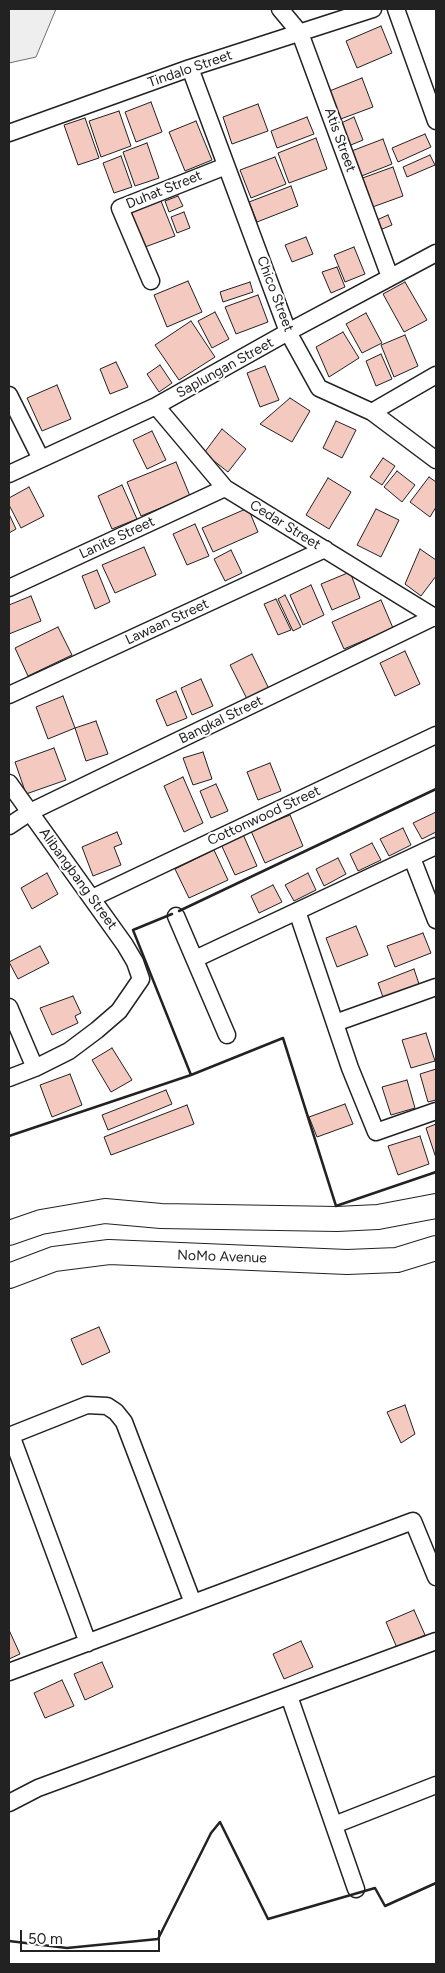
<!DOCTYPE html>
<style>
body{margin:0}
#map{position:relative;width:445px;height:1973px;overflow:hidden;background:#fff;font-family:Figtree,sans-serif}
canvas{display:block}
.frame{position:absolute;inset:0;border:10px solid #222;pointer-events:none}
.scale{position:absolute;left:20px;top:1930px;width:140px;height:22px;box-sizing:border-box;border:2px solid #222;border-top:0;padding-left:6px;font-size:15px;line-height:18px;white-space:nowrap;color:#222;-webkit-text-stroke:4px #fff;paint-order:stroke}
</style>
<div id="map">
<canvas width="445" height="1973"></canvas>
<div class="frame"></div>
<div class="scale">50 m</div>
</div>
<script>
const ctx = document.querySelector('canvas').getContext('2d');
ctx.lineJoin = 'round';
function fillPath(path, color) { ctx.fillStyle = color; ctx.fill(path, 'evenodd'); }
const poly = rows => new Path2D(rows.map(r => 'M' + r).join(''));
function trace(path, color, width, dash) { ctx.strokeStyle = color; ctx.lineWidth = width; ctx.lineCap = dash ? 'butt' : 'round'; ctx.setLineDash(dash || []); ctx.stroke(path); }
function write(font, color, halo, rows, align = 'center') {
  ctx.font = font + ' Figtree,sans-serif'; ctx.lineWidth = 4; ctx.setLineDash([]); ctx.textBaseline = 'middle'; ctx.strokeStyle = halo; ctx.fillStyle = color; for (const [text, x, y, turn = 0] of rows) {
    ctx.save(); ctx.translate(x, y); ctx.rotate((+turn || 0) * Math.PI / 180); ctx.textAlign = isNaN(turn) ? turn : align; if (halo) ctx.strokeText(text, 0, 0); ctx.fillText(text, 0, 0); ctx.restore();
  }
}
const green = poly([
 [9,9,56,9,36,57,9,63,9,9]
]);
fillPath(green, '#eee');
trace(green, '#6f6f6f', 1);
const building = poly([
 [381,26,392,53,357,68,346,41,381,26],
 [362,78,373,107,338,120,327,92,362,78],
 [151,102,162,132,136,142,125,112,151,102],
 [258,104,268,131,232,144,223,117,258,104],
 [119,111,131,146,101,157,89,121,119,111],
 [307,117,314,134,277,148,271,131,307,117],
 [354,117,363,140,346,147,337,125,354,117],
 [85,118,99,158,78,165,64,125,85,118],
 [196,121,212,160,185,171,169,132,196,121],
 [425,134,431,147,398,162,392,148,425,134],
 [316,138,327,169,289,183,278,153,316,138],
 [383,139,392,164,359,177,349,152,383,139],
 [147,143,159,178,135,186,123,152,147,143],
 [430,155,435,165,407,177,403,167,430,155],
 [121,156,132,187,114,193,103,163,121,156],
 [275,157,286,184,251,198,240,170,275,157],
 [393,167,403,196,367,209,357,180,393,167],
 [291,186,298,206,257,222,249,202,291,186],
 [178,196,183,206,169,212,165,201,178,196],
 [161,201,175,236,145,247,131,212,161,201],
 [184,212,190,228,177,233,171,217,184,212],
 [388,215,392,225,375,232,370,223,388,215],
 [306,237,313,254,292,262,285,245,306,237],
 [354,247,365,274,345,282,334,255,354,247],
 [337,267,345,287,331,293,322,272,337,267],
 [188,281,202,312,167,327,154,295,188,281],
 [250,282,253,292,223,302,220,292,250,282],
 [405,282,427,320,404,332,383,294,405,282],
 [258,295,268,322,236,334,225,307,258,295],
 [215,312,229,339,212,348,198,321,215,312],
 [366,313,382,343,362,353,346,324,366,313],
 [191,321,215,357,179,380,155,345,191,321],
 [343,332,359,358,329,377,316,347,343,332],
 [405,335,418,366,394,377,381,345,405,335],
 [381,354,392,379,376,386,366,361,381,354],
 [116,362,128,387,110,394,100,369,116,362],
 [160,365,172,383,159,392,147,374,160,365],
 [265,366,279,400,260,407,247,373,265,366],
 [57,385,71,419,42,431,27,398,57,385],
 [290,398,310,411,292,442,260,424,290,398],
 [336,421,356,430,342,458,323,448,336,421],
 [222,429,246,449,228,472,204,453,222,429],
 [152,431,166,460,147,469,133,440,152,431],
 [383,458,395,466,382,485,370,477,383,458],
 [176,462,190,496,141,516,127,482,176,462],
 [397,471,415,485,402,502,384,487,397,471],
 [429,477,436,482,436,507,430,517,410,502,429,477],
 [328,478,351,492,329,529,306,515,328,478],
 [122,485,137,519,112,529,98,496,122,485],
 [29,487,44,516,21,528,9,505,9,498,29,487],
 [248,508,258,532,213,552,202,528,248,508],
 [376,509,399,520,381,557,357,545,376,509],
 [9,514,16,529,9,533,9,514],
 [195,524,209,556,187,565,173,534,195,524],
 [144,547,156,575,115,593,102,565,144,547],
 [420,549,436,560,436,576,421,596,405,584,420,549],
 [231,550,242,573,225,581,214,559,231,550],
 [97,570,110,602,95,609,82,576,97,570],
 [350,572,360,598,332,610,321,584,350,572],
 [311,585,324,615,303,625,290,595,311,585],
 [285,595,301,627,293,631,278,599,285,595],
 [31,596,41,621,9,634,9,605,31,596],
 [276,599,291,630,278,635,264,604,276,599],
 [381,600,393,628,344,649,332,622,381,600],
 [58,627,72,655,28,676,15,648,58,627],
 [405,651,420,684,395,696,380,663,405,651],
 [252,654,269,689,247,699,230,665,252,654],
 [201,679,213,706,192,715,181,688,201,679],
 [176,691,187,718,167,726,156,700,176,691],
 [63,696,75,728,48,739,36,707,63,696],
 [96,721,108,754,86,761,75,728,96,721],
 [54,748,66,780,26,794,15,762,54,748],
 [203,752,212,779,193,785,183,758,203,752],
 [270,763,281,791,258,800,247,772,270,763],
 [183,777,203,823,184,832,164,786,183,777],
 [216,784,228,811,211,818,200,791,216,784],
 [436,812,436,832,422,839,413,823,436,812],
 [290,815,303,846,265,863,251,831,290,815],
 [403,828,411,845,389,856,380,839,403,828],
 [117,832,122,844,114,847,121,865,93,876,82,847,117,832],
 [242,832,257,866,235,875,220,842,242,832],
 [372,843,381,860,358,871,350,854,372,843],
 [214,850,228,880,189,898,175,869,214,850],
 [338,858,346,874,324,886,316,869,338,858],
 [47,873,58,894,32,909,21,888,47,873],
 [308,873,316,890,294,901,285,885,308,873],
 [273,885,282,902,259,913,251,896,273,885],
 [356,926,368,955,337,967,326,938,356,926],
 [423,933,431,953,395,967,387,946,423,933],
 [40,946,49,963,18,979,9,962,40,946],
 [414,969,421,990,385,1003,378,983,414,969],
 [73,996,81,1013,75,1016,78,1023,52,1035,40,1008,73,996],
 [426,1033,435,1061,411,1068,402,1040,426,1033],
 [112,1048,132,1080,111,1092,92,1060,112,1048],
 [436,1069,436,1100,428,1102,420,1074,436,1069],
 [70,1074,82,1105,52,1117,40,1085,70,1074],
 [407,1080,415,1108,391,1115,382,1087,407,1080],
 [166,1090,172,1104,108,1130,102,1115,166,1090],
 [345,1104,353,1124,317,1137,309,1117,345,1104],
 [187,1105,194,1124,111,1155,104,1137,187,1105],
 [436,1124,436,1158,426,1128,436,1124],
 [420,1136,429,1164,398,1175,388,1146,420,1136],
 [99,1327,110,1352,82,1365,71,1339,99,1327],
 [405,1405,415,1434,401,1443,387,1412,405,1405],
 [414,1610,425,1635,397,1648,386,1622,414,1610],
 [9,1630,20,1654,9,1659,9,1630],
 [301,1641,313,1667,284,1679,273,1654,301,1641],
 [102,1662,113,1687,85,1700,74,1674,102,1662],
 [62,1680,74,1706,45,1718,34,1693,62,1680]
]);
fillPath(building, '#f3c9c0');
trace(building, '#222', 1);
const street = poly([
 [280,9,300,33,390,277],
 [396,9,436,121],
 [190,68,288,332,319,388,372,412,436,460],
 [9,133,190,68,373,9],
 [151,281,120,208,226,166],
 [9,395,41,459],
 [156,406,225,488,436,618],
 [372,412,436,375],
 [9,474,156,406,288,332,436,253],
 [9,588,225,488],
 [9,695,325,549],
 [9,783,125,945,135,962,141,979,119,1011,97,1030,69,1051,35,1068,9,1078],
 [9,826,30,812,434,617],
 [412,858,436,920],
 [92,898,436,735],
 [297,911,350,1068,376,1132,436,1111],
 [176,916,227,1035],
 [195,959,436,846],
 [9,1007,35,1068],
 [335,1023,436,987],
 [11,1435,88,1643],
 [9,1436,87,1405,107,1406,116,1412,124,1422,193,1603],
 [9,1672,413,1521,436,1577],
 [289,1696,356,1889],
 [9,1803,38,1788,436,1641],
 [334,1825,436,1785]
]);
const secondary = poly([
 [9,1233,41,1222,105,1211,161,1216,337,1219,378,1217,436,1206],
 [9,1276,54,1259,109,1252,347,1262,397,1260,436,1248]
]);
trace(street, '#222', 19);
trace(secondary, '#222', 26);
trace(street, '#fff', 16);
trace(secondary, '#fff', 24);
trace(poly([
 [179,911,436,789],
 [172,914,133,930,191,1075],
 [9,1136,191,1075,283,1038,336,1206,436,1172],
 [9,1941,67,1948,158,1939,211,1833,220,1822,268,1919,375,1888,385,1906,436,1883]
]), '#222', 2.5);
write('14px', '#222', '#fff', [
 ["Tindalo Street",190,69,-19],
 ["Atis Street",340,140,70],
 ["Duhat Street",164,190,-22],
 ["Chico Street",275,294,69],
 ["Saplungan Street",225,368,-29],
 ["Cedar Street",285,525,32],
 ["Lanite Street",117,538,-25],
 ["Lawaan Street",167,622,-25],
 ["Bangkal Street",221,720,-26],
 ["Cottonwood Street",264,816,-25],
 ["Alibangbang Street",78,879,54],
 ["NoMo Avenue",222,1257,2]
]);
</script>
